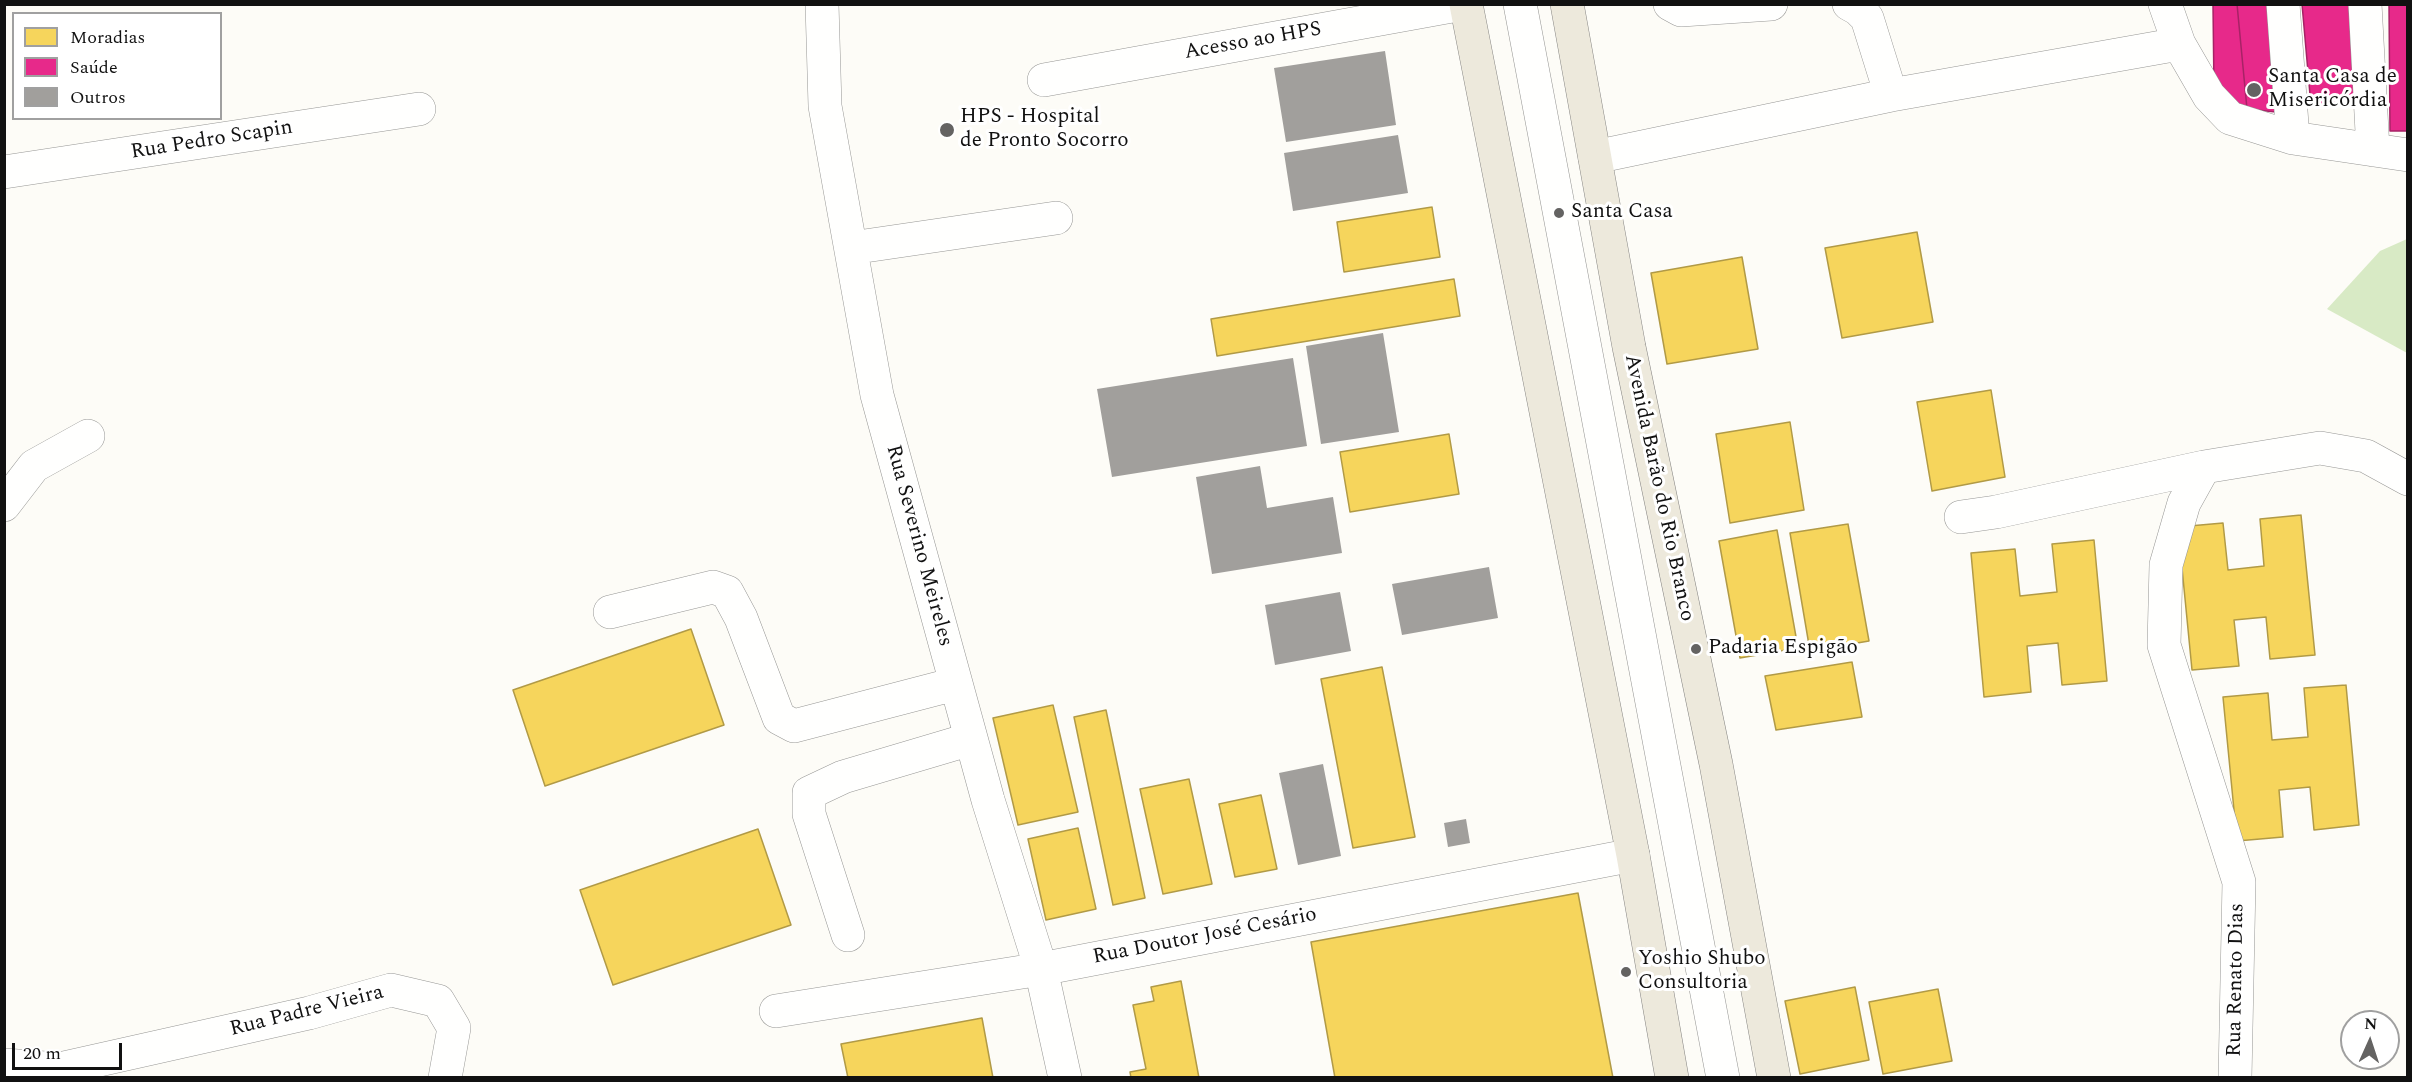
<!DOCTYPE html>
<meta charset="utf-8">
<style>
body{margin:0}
#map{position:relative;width:2412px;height:1082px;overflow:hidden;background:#fdfcf7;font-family:Spectral,serif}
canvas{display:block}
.frame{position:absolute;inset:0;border:6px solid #111;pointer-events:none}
.legend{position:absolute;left:12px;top:12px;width:210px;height:108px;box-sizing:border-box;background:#fff;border:2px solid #a0a0a0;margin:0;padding:8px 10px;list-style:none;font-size:18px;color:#111}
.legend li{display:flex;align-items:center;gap:12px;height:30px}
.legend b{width:30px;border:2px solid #a0a0a0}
.north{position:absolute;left:2340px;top:1010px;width:60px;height:60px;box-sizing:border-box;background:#fff;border:2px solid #a0a0a0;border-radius:50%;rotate:3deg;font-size:16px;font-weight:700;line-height:24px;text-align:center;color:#111}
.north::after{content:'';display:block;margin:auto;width:21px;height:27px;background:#646362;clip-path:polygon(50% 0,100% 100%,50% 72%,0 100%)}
.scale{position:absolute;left:12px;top:1043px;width:110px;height:27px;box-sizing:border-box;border:3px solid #111;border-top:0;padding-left:8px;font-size:18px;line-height:21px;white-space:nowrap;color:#111;-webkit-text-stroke:4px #fff;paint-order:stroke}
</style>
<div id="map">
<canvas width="2412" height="1082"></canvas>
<div class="frame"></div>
<ul class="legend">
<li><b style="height:16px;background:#f6d55c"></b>Moradias</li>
<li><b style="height:16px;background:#e7298a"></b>Saúde</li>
<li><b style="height:16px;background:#a19f9c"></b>Outros</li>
</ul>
<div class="north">N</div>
<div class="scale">20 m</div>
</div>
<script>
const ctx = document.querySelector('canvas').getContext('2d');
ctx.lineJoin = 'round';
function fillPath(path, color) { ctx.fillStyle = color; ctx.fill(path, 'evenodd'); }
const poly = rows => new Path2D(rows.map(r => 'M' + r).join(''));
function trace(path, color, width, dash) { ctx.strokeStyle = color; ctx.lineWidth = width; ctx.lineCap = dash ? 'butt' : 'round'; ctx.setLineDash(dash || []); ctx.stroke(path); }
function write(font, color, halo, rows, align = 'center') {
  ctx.font = font + ' Spectral,serif'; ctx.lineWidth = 6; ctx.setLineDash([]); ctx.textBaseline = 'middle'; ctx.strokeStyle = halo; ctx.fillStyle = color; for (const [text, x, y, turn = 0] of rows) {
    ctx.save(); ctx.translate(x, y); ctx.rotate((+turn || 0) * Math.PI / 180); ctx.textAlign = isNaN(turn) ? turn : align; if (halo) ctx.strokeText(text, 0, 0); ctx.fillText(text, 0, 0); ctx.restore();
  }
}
fillPath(poly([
 [2407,239,2407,353,2327,309,2380,251]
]), '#d8eac5');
const homes = poly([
 [1432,207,1440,257,1344,272,1337,222,1432,207],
 [1917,232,1933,322,1842,338,1825,248,1917,232],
 [1742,257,1758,349,1667,364,1651,273,1742,257],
 [1454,279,1460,316,1217,356,1211,319,1454,279],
 [1991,390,2005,477,1932,491,1917,402,1991,390],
 [1790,422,1804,510,1730,523,1716,434,1790,422],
 [1449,434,1459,494,1350,512,1340,452,1449,434],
 [2301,515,2315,655,2270,659,2266,617,2234,620,2239,666,2192,670,2178,527,2223,523,2228,570,2264,566,2260,519,2301,515],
 [1848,524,1869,641,1810,651,1790,533,1848,524],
 [1777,530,1798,648,1740,658,1719,541,1777,530],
 [2094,540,2107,681,2062,685,2058,643,2027,646,2031,692,1984,697,1971,553,2015,549,2020,596,2057,592,2052,544,2094,540],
 [691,629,724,725,545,786,513,690,691,629],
 [1852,662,1862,717,1776,730,1765,676,1852,662],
 [1382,667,1415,837,1353,848,1321,679,1382,667],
 [2346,685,2359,825,2314,830,2310,787,2279,790,2283,837,2237,841,2223,697,2268,693,2272,740,2308,737,2304,688,2346,685],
 [1053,705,1078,812,1018,825,993,718,1053,705],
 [1106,710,1145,898,1113,905,1074,717,1106,710],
 [1189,779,1212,884,1163,894,1140,789,1189,779],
 [1261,795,1277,869,1235,877,1219,804,1261,795],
 [1078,828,1096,909,1046,920,1028,839,1078,828],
 [758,829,791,925,613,985,580,890,758,829],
 [1578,893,1613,1078,1335,1078,1311,942,1578,893],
 [1181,981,1199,1078,1131,1078,1130,1072,1146,1069,1133,1005,1154,1001,1151,987,1181,981],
 [1855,987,1869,1060,1800,1074,1785,1001,1855,987],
 [1938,989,1952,1061,1883,1074,1869,1002,1938,989],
 [982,1018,993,1078,848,1078,841,1044,982,1018]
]);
fillPath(homes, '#f6d55c');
trace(homes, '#b19a46', 1.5);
const health = poly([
 [2237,4,2269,4,2276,112,2247,109,2237,4],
 [2237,4,2247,109,2214,90,2213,5,2237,4],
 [2302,4,2350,4,2358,102,2311,106,2302,4],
 [2389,4,2408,4,2408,131,2390,131,2389,4]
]);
fillPath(health, '#e7298a');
trace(health, '#a72266', 1.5);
fillPath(poly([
 [1385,51,1396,125,1286,142,1274,68],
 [1398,135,1408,193,1293,211,1284,153],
 [1383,333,1399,432,1321,444,1306,346],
 [1293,358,1307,446,1112,477,1097,389],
 [1260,466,1267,508,1333,497,1342,553,1212,574,1196,477],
 [1489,567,1498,618,1402,635,1392,584],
 [1340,592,1351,651,1275,665,1265,605],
 [1323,764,1341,856,1298,865,1279,773],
 [1466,819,1470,843,1448,847,1444,823]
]), '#a19f9c');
const minor = poly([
 [822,4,825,106,877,395,988,800,1041,969,1065,1078],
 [1520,4,1723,1078],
 [1670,4,1681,10,1771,4],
 [1849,4,1858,9,1867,18,1891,95,2179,44,2165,4],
 [2283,4,2293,138,2408,155],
 [2365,4,2373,150],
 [2179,44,2209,96,2230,118,2293,138],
 [1044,80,1463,4],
 [1595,157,1891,95],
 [4,172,419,109],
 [851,248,1056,218],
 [2204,467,2184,503,2166,565,2164,645,2239,882,2235,1078],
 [4,505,34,466,88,436],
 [1961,517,1996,512,2204,467,2320,448,2366,456,2408,479],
 [610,612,713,587,727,592,741,618,779,718,794,726,955,684],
 [848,935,809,814,809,793,843,777,971,739],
 [776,1011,1041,969,1633,855],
 [4,1065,59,1069,309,1013,391,990,438,1001,454,1028,445,1078]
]);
const major = poly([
 [1466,4,1633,855,1672,1078],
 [1567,4,1629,347,1716,764,1774,1078]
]);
trace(minor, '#979795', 34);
trace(major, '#858482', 34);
trace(minor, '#fffffe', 33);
trace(major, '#ede9dc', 33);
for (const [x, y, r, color] of [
 [2254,90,8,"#646362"],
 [947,130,8,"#646362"],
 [1559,213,6,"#646362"],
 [1696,649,6,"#646362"],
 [1626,972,6,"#646362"]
]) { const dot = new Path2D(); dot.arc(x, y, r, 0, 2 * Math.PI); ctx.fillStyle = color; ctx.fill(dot); trace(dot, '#fff', 2); }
write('21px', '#111', '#fff', [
 ["Acesso ao HPS",1253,42,-10],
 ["Rua Pedro Scapin",212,141,-9],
 ["Avenida Barão do Rio Branco",1658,488,78],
 ["Rua Severino Meireles",918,546,75],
 ["Rua Doutor José Cesário",1205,937,-11],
 ["Rua Renato Dias",2237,980,-89],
 ["Rua Padre Vieira",307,1012,-14]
]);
write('21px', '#111', '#fff', [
 ["Santa Casa de",2268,78],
 ["Misericórdia",2268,102],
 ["HPS - Hospital",960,118],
 ["de Pronto Socorro",960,142],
 ["Santa Casa",1571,213],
 ["Padaria Espigão",1708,649],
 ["Yoshio Shubo",1638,960],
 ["Consultoria",1638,984]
], 'left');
</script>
